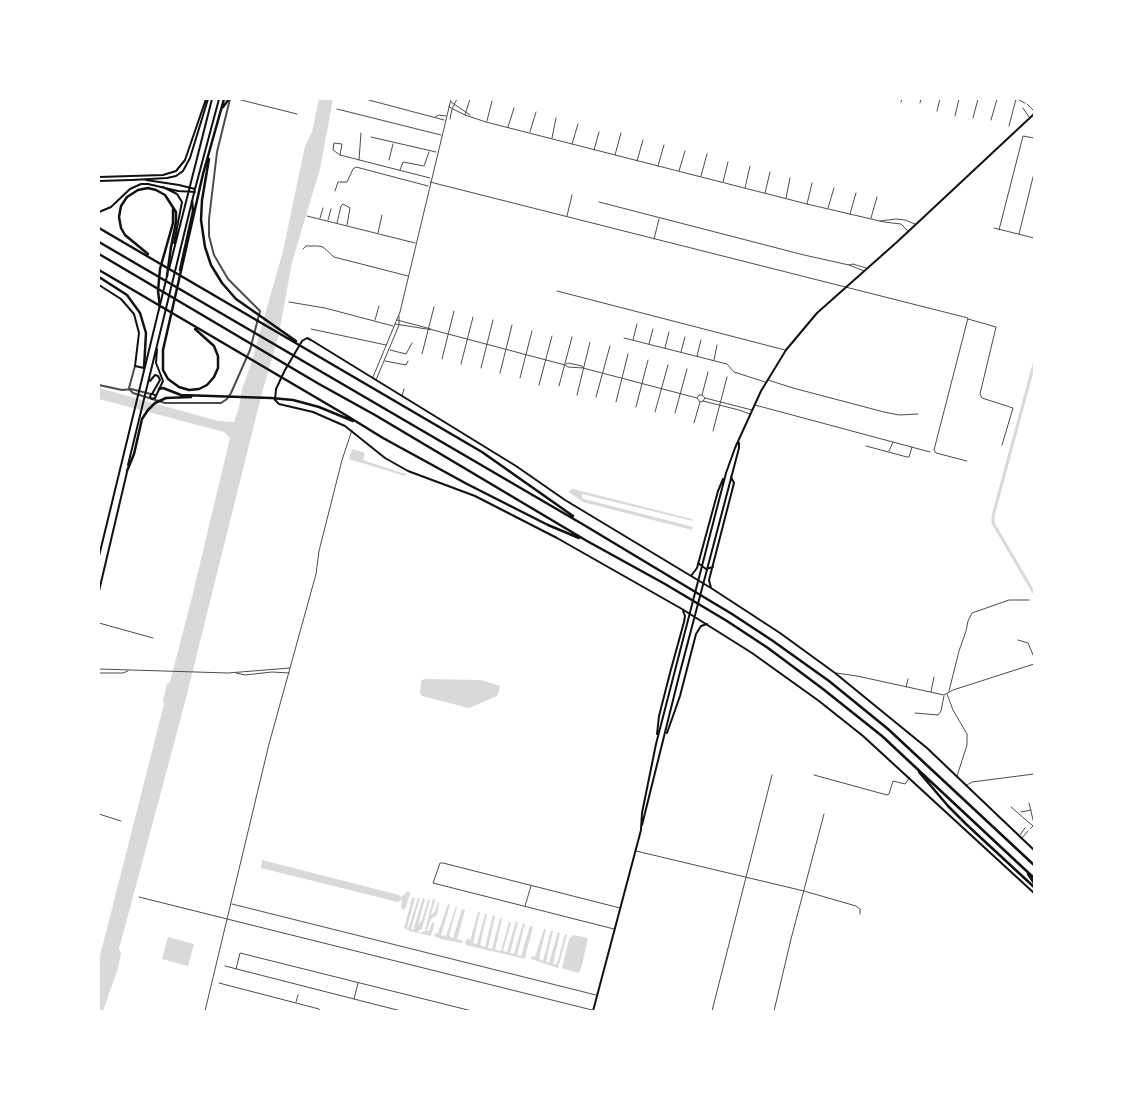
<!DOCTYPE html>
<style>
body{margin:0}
#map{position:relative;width:1133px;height:1110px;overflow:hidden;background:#fff;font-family:"Varela Round",sans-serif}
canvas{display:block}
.frame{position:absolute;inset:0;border:100px solid #fff;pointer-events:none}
</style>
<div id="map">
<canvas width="1133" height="1110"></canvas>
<div class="frame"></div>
</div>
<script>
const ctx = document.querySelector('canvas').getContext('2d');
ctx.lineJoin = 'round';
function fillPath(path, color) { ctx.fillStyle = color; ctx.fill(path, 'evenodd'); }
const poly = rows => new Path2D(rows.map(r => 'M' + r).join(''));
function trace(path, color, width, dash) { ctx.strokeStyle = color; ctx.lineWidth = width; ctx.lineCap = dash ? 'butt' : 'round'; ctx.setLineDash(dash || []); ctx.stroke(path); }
fillPath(poly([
 [319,99,333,99,320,169,292,262,279,334,262,393,184,706,119,949,121,953,118,968,103,1011,99,1011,99,960,164,704,163,701,167,684,170,682,192,597,230,438,224,432,99,399,99,388,218,421,234,422,239,407,242,389,251,364,283,251,305,146,312,132],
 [352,449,365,453,363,460,402,473,406,473,405,476,349,459],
 [573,489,692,519,693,521,582,494,582,498,584,499,693,527,692,530,583,502,570,493,569,491],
 [424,679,481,680,500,686,499,691,497,696,469,708,422,696,420,693,421,681],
 [262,860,399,895,401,897,408,891,410,893,406,907,404,910,401,908,402,899,398,902,261,868],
 [412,898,415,898,407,927,408,929,418,898,420,898,411,929,413,930,423,898,425,899,418,925,422,920,428,900,430,900,422,929,418,931,420,933,425,931,433,899,435,900,431,915,435,912,438,902,439,903,437,915,431,919,427,931,429,931,432,923,435,922,431,936,410,931,404,928],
 [448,904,450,905,441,935,446,936,456,906,457,907,449,936,453,938,462,909,465,910,457,939,463,941,462,943,441,939,434,936,436,933,438,933],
 [478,912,480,912,473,943,477,944,485,914,487,914,480,945,485,947,493,915,495,916,488,948,492,949,500,918,502,919,495,950,501,951,509,922,511,923,503,951,507,952,516,921,518,922,510,953,514,954,523,923,525,924,517,955,521,956,530,926,533,927,525,957,526,959,466,945,465,942,468,938,470,941],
 [544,929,546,929,539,959,543,961,551,930,553,931,546,961,549,963,558,932,560,933,553,964,557,964,565,934,567,935,558,968,531,959,532,956,535,957],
 [573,935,588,938,581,969,578,973,562,968,569,939],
 [168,937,194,944,188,966,162,959]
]), '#d9d9d9');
trace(poly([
 [1034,364,993,516,993,523,1034,593]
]), '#d9d9d9', 3);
trace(poly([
 [237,99,297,114],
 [365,99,444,120],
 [1017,99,1025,103],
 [451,102,470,115],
 [901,102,902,99],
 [920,103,921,99],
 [1027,104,1034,111],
 [449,107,465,115,486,122,807,204,884,222,901,224,908,231],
 [1023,108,1029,117],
 [337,109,441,135],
 [937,111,940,99],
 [465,115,470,99],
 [955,116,959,99],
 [435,117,439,115,446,116],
 [973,118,978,99],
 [450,119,452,109,457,99],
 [991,120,997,99],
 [487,121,492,101],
 [1009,126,1016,99],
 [508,127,514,108],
 [530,132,536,112],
 [371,137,436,152],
 [552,138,556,118],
 [572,144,578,124],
 [594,150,599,132],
 [340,155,342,144,334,143,333,150,340,155,430,178],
 [615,155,621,133],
 [359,160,361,133],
 [389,160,393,144],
 [637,161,643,140],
 [658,166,664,145],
 [400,170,403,162,424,166,429,152],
 [679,171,685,151],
 [701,176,707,154],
 [430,182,968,318,934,450,936,453,967,461],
 [723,182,728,162],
 [745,188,750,166],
 [335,191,338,182,347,182,353,169,356,167,428,186],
 [765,193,770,172],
 [786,198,790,178],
 [599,202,804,255,849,265,853,264,866,268],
 [807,204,812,183],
 [828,208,834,188],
 [850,214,856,193],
 [307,216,415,243],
 [567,216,572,195],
 [320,218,323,208],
 [871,218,877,197],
 [328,220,331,209],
 [880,221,896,219,905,220,915,224],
 [337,223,341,206,343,204,350,208,347,225],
 [994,228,1034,238],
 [999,230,1023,136,1034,138],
 [378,233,382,215],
 [1019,234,1034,173],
 [654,239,659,219],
 [303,249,306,246,318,246,323,247,334,257,408,276],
 [849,265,864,271],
 [557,291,785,350],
 [289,302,325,308,393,326],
 [968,319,996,327,980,394,982,398,1013,408,1002,445],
 [375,320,379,306],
 [397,320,431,329],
 [395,324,433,330,565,365,568,367,583,368,697,398],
 [311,329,386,345],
 [624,338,727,364,734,372,765,382],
 [633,340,637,324],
 [649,344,653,329],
 [665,348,669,332],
 [390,350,406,354,412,343],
 [681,352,685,337],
 [422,354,434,307],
 [697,356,701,340],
 [442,359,454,311],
 [714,360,717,345],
 [385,361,406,365,408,361],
 [461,364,473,317],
 [566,364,568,363,582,366,583,368],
 [481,368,493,320],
 [500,373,512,325],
 [373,377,400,312,451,99],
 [520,378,532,331],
 [376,380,399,325,399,316],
 [768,380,793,388,884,412,899,415,918,414],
 [539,385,552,336],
 [559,386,572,337],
 [577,395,590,342],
 [702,395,699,395,697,398,700,402,703,401,705,398,702,395,708,372],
 [402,396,404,389],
 [596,397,610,346],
 [705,398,752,410],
 [703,401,739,410,750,414],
 [616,402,628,354],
 [755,405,930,452],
 [636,407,648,360],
 [655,412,668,365],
 [675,413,687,369],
 [694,423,700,402],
 [713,431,727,377],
 [866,446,907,457,909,457,912,447],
 [889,451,893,442],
 [99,623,153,638],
 [1018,640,1028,643,1034,657],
 [99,673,99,669,228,673,290,668],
 [100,673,123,673,128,671],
 [236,673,245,675,272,672,289,673],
 [836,673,857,676,944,695,953,690,1034,664],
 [906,687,908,679],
 [949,691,959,651,966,631,968,621,972,613,1009,600,1029,600],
 [931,692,934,677],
 [947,694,953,710,967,734,967,745,957,776],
 [915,713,938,715,941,711,944,696],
 [814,775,887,795,889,794,893,781,905,784,910,777],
 [967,785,972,782,1034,774],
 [1029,803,1034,824],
 [1011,807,1033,826],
 [1021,812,1031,810],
 [99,814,121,821],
 [1030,829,1034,825],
 [1020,835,1025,828],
 [1022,838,1028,831],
 [636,851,804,891,856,906,860,909,860,914],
 [139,897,592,1010],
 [232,904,596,995],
 [525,906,531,886],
 [614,929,433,883,440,863,443,863,620,908],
 [225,966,401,1011],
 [236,969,240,953,472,1011],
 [219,983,319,1009,320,1011],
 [354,999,358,983],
 [296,1002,298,995],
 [205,1011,269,744,316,574,319,551,342,460,352,430],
 [712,1011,772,775],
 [774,1011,791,939,824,814]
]), '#4c4c4c', 1);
trace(poly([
 [99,385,122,390,131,389,151,394],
 [129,388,135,366],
 [129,389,133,393,165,403,221,403,227,399,231,393,250,350,260,311,228,279,214,255,209,236,209,219,217,152,230,99]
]), '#4c4c4c', 2);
trace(poly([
 [99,177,163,175,176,171,185,160,206,99],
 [132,180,167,178,176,176,183,171,190,158,208,99],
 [146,180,179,185,195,189],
 [99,181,131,180],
 [163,187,177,194,182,202,174,243],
 [99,212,111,207,130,189,141,184,148,184,178,191,195,192],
 [169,269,212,99],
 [99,285,121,299,134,314,139,333,135,366,144,368],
 [150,381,155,375,158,376,160,380,152,394],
 [152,399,155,398,163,381,156,363,157,349],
 [152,399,150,397,151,394,153,394,156,396],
 [128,465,195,189,219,99],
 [99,556,167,276],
 [698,563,706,569,713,567],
 [691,576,697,568,718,491,723,479],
 [711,588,709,580,734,483,731,477],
 [99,591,127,472],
 [667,733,680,696,696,634,701,626,707,624],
 [657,734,659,716,670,673,684,622,685,616,683,611],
 [642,825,679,676,739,448,739,443],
 [641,829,642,813,656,744,726,473,735,448,761,391,786,350,817,313,897,242,1034,114],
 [1034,850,927,748,835,673,780,633,711,588,565,500,516,466,311,340,307,338,302,341,285,370,276,389,275,400,279,404,313,412,345,426,385,458,408,471,475,496,557,538,682,609,752,653,819,701,863,736,1034,893],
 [593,1011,641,830]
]), '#111', 2);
trace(poly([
 [223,107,229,99],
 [209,159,202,200,201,220,205,247,211,265,222,283,236,299,296,341],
 [99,228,482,452,573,516],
 [99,242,584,525,732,614,773,641,829,681,888,729,1034,865],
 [99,254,319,384,375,415,587,541,665,584,727,621,768,648,823,689,882,736,1034,878],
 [148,254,125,235,121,228,119,217,121,206,127,197,138,190,148,188,156,190,165,195,176,212,176,222,171,247,167,276],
 [99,270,344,414,383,438,467,484,548,525,579,538],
 [180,270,193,211,192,201],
 [99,277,127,295,140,313,146,333,144,368],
 [160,307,158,291,160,269,173,223,173,209],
 [195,329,214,346,218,356,218,368,214,377,207,385,199,389,189,390,179,387,168,379,163,370,163,350,203,174,224,99],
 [159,389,163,388,181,395,271,398,293,400,319,407,353,421],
 [127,471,134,454,142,419,148,410,155,403,166,398,191,397],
 [919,772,948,806,966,824,1034,887],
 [1028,874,1034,883]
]), '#111', 2.5);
</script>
